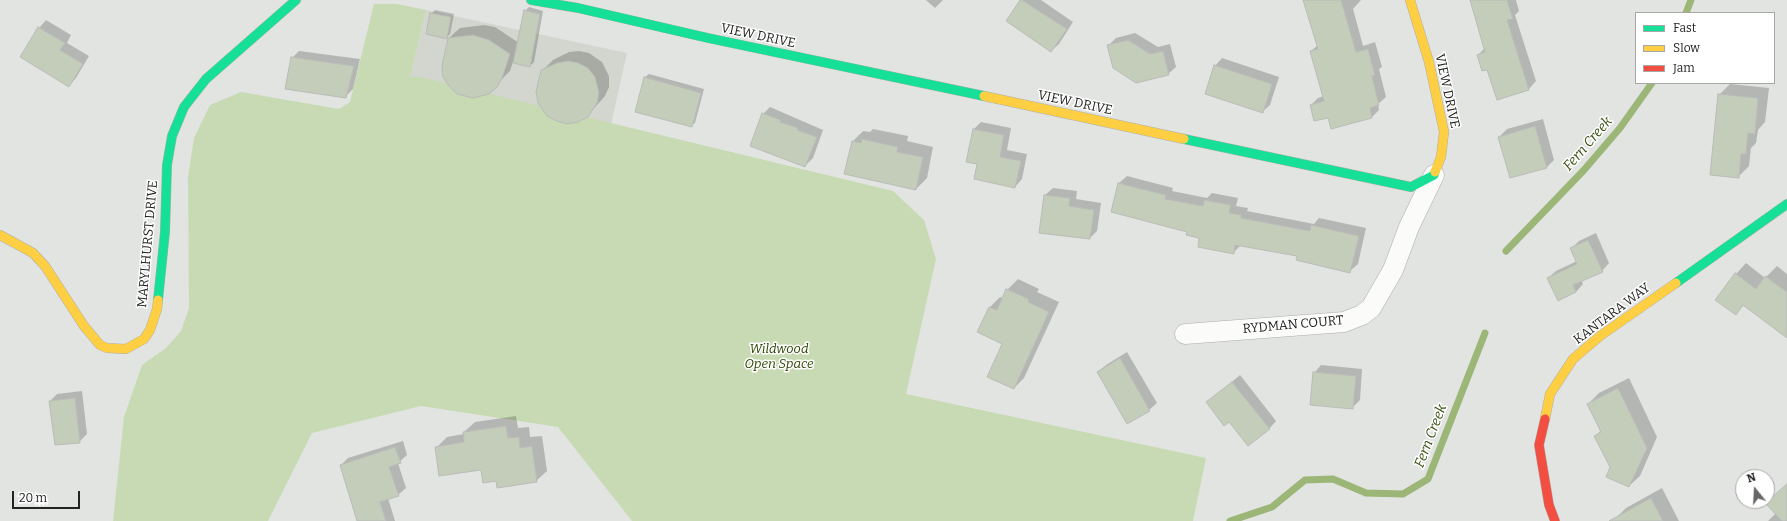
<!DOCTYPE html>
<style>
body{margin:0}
#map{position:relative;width:1787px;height:521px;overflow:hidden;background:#e2e4e1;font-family:Bitter,serif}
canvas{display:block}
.legend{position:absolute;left:1635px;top:12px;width:140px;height:72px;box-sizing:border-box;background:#fff;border:1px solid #a7a7a7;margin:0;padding:5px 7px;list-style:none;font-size:12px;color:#232422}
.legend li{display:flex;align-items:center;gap:8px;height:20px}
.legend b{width:20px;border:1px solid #a7a7a7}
.north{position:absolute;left:1735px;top:469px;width:40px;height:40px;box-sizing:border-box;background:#fff;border:1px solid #a7a7a7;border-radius:50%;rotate:342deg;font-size:11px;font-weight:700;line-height:16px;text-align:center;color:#232422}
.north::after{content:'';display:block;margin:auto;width:14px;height:18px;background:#666765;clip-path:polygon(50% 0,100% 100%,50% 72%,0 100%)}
.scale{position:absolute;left:12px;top:491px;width:68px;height:18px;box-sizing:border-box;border:2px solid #232422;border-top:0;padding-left:5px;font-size:12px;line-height:14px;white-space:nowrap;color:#232422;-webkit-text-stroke:3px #fff;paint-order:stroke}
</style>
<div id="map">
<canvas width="1787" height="521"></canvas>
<ul class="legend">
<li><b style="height:5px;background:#16e098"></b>Fast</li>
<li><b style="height:5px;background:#ffcf43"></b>Slow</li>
<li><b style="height:5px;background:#f24e42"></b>Jam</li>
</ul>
<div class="north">N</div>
<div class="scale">20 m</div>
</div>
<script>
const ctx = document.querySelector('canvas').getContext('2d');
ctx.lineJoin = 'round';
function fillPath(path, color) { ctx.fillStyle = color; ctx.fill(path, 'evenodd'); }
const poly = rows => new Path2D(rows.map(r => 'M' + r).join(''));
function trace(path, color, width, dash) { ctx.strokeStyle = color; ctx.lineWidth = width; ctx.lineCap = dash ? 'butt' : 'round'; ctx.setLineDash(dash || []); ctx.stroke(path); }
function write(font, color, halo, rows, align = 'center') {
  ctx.font = font + ' Bitter,serif'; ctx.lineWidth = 3; ctx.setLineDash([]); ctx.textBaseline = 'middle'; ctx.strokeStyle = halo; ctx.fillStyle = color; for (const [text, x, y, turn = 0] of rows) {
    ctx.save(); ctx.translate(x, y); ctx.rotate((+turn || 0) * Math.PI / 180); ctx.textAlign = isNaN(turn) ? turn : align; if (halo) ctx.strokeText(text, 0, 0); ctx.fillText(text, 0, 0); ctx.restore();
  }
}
fillPath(poly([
 [426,10,627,53,597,187,394,143]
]), '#d2d6ce');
fillPath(poly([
 [374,4,397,4,426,10,410,77,420,77,893,191,924,220,936,259,906,394,1206,458,1193,521,632,521,558,427,421,406,312,433,268,521,113,521,124,417,142,365,166,348,181,331,189,308,188,177,194,138,210,105,241,92,339,109,350,102]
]), '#c8dab3');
fillPath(poly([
 [926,0,943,0,935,8],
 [1021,0,1041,0,1073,22,1059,44,1051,51],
 [1304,0,1361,0,1353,9,1363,46,1375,42,1382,67,1379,69,1386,97,1378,104,1379,110,1372,117,1332,127,1329,117,1311,105,1318,98,1324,96,1311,51,1318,45],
 [1471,0,1516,0,1519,11,1515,15,1536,81,1529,89,1498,99,1488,69,1478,55,1485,48],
 [529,7,543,11,534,62,530,66,513,62,510,71,488,93,449,38,460,28,484,25,495,27,519,43,525,11],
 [435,10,454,14,450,34,446,38,431,14],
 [46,20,71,35,67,43,89,56,76,78,69,85,21,56,39,28],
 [1135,33,1158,47,1170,44,1176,67,1168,74,1108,46,1116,38],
 [299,51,360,59,353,89,345,97,292,58],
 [579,51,589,53,602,62,609,76,609,87,605,96,587,116,542,71,553,60,569,52],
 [1222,58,1279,77,1270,105,1262,112,1215,66],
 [649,74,704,89,695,123,691,126,636,111,645,77],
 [1730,84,1769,88,1765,122,1758,130,1756,143,1751,148,1749,166,1738,177,1719,95],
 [770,107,823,130,813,158,805,166,763,114],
 [1543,119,1554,160,1547,167,1511,177,1499,137,1507,129],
 [981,122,1011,128,1007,150,1027,154,1022,179,1015,187,978,163,974,129],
 [873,129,908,136,907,141,933,147,927,178,916,189,846,174,853,141,863,131,870,132],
 [1127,176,1173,188,1172,191,1207,198,1212,193,1238,198,1236,206,1248,208,1247,211,1314,224,1319,218,1366,228,1358,264,1350,271,1298,256,1241,245,1233,253,1188,231,1119,183],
 [1053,188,1077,191,1076,199,1101,203,1097,231,1090,238,1045,195],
 [1596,233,1609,263,1602,271,1581,280,1583,284,1576,292,1548,278,1556,271,1577,261,1571,249,1579,241],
 [1746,263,1765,278,1777,266,1787,274,1787,337,1744,305,1735,314,1736,274],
 [1018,279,1039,289,1037,292,1059,302,1024,378,1014,388,1004,343,990,307,1000,297,1003,298,1007,290],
 [1127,352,1157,403,1149,410,1098,372,1106,365],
 [1321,365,1362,369,1360,400,1352,408,1314,373],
 [1240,375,1276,421,1269,429,1229,420,1207,403],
 [1629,378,1657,437,1640,476,1629,486,1611,467,1596,436,1601,430,1588,404,1599,393],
 [82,391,87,434,79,442,50,401,57,394],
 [516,416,518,428,529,427,530,437,542,436,547,471,536,481,497,479,482,469,436,448,447,437,464,434,464,432,475,422],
 [403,441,407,455,398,463,406,488,398,495,388,498,395,521,358,521,341,465,348,458],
 [1787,484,1787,521,1768,521,1776,513,1767,503],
 [1662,488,1679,521,1617,521,1616,518,1626,508]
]), '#0003');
trace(poly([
 [1686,13,1691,0],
 [1506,251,1584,170,1620,128,1652,83],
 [1230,521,1272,507,1305,480,1333,479,1366,493,1403,494,1428,479,1485,333]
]), '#9bb677', 7);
const building = poly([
 [1020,0,1022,0,1067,29,1051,52,1006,21,1020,0],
 [1303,0,1341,0,1356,52,1368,49,1375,75,1372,76,1379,105,1370,108,1372,118,1331,129,1328,118,1314,121,1310,105,1324,101,1310,51,1318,49,1303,0],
 [1470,0,1507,0,1513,19,1507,20,1529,90,1497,100,1487,70,1482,71,1477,55,1485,52,1470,0],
 [524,10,540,14,530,67,513,63,524,10],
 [430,13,451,17,447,39,426,34,430,13],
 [38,27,65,43,60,50,83,64,69,87,20,57,38,27],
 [473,35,489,40,510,54,502,78,497,87,489,94,473,98,457,94,449,86,443,77,442,66,448,38,473,35],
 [1128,40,1150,54,1163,51,1169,75,1136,83,1113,68,1107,45,1128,40],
 [291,57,354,66,346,98,285,89,291,57],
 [568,61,578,63,588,68,595,77,599,93,597,103,588,117,578,122,567,124,557,121,547,116,538,103,536,92,541,70,557,63,568,61],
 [1214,65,1272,84,1263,113,1205,94,1214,65],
 [644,77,701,93,692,127,635,112,644,77],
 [1718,94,1758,98,1755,134,1748,133,1746,154,1741,154,1739,178,1710,175,1718,94],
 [762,113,781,120,780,122,798,128,797,130,817,137,805,167,750,146,762,113],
 [1535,126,1547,168,1510,178,1498,137,1535,126],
 [973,129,1004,135,1000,157,1021,161,1015,188,974,179,977,164,966,162,973,129],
 [862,139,898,147,897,152,923,157,916,190,844,174,852,141,861,143,862,139],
 [1118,183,1166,195,1165,199,1203,206,1204,200,1231,205,1229,213,1241,215,1241,218,1310,231,1311,225,1359,236,1350,273,1296,260,1297,256,1235,245,1234,254,1198,247,1199,238,1186,235,1187,232,1111,212,1118,183],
 [1044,195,1070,198,1069,206,1094,210,1090,239,1039,233,1044,195],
 [1588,240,1603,272,1573,285,1576,292,1558,301,1547,278,1577,264,1570,248,1588,240],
 [1735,273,1756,289,1765,276,1787,292,1787,338,1743,305,1736,315,1715,300,1735,273],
 [1006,289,1029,299,1028,302,1049,312,1014,389,987,377,1002,344,977,332,989,307,997,310,1006,289],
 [1120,358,1150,411,1127,424,1097,372,1120,358],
 [1313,372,1356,376,1353,409,1310,405,1313,372],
 [1232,382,1270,429,1248,446,1229,422,1224,426,1206,402,1232,382],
 [1618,388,1647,448,1629,487,1606,477,1610,467,1594,436,1601,432,1587,404,1618,388],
 [75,398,80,443,55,445,49,401,75,398],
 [506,426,508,438,519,437,520,448,532,446,537,482,497,488,496,481,483,483,481,470,439,476,435,447,464,442,463,432,506,426],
 [395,447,401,463,389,467,399,496,380,502,386,521,357,521,340,465,395,447],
 [1787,484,1787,521,1782,521,1765,503,1787,484],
 [1651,498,1663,521,1609,521,1651,498]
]);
fillPath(building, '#c4cdba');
trace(building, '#b9bbb8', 1);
const street = poly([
 [1185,334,1344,322,1362,315,1371,308,1393,270,1409,227,1434,175]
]);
const fast = poly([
 [531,0,578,8,708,38,984,96],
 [1184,139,1411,187,1434,175,1435,172],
 [1676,283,1787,204],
 [158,300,165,232,167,165,172,136,184,107,206,79,296,0]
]);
const slow = poly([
 [1410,0,1429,62,1444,132,1441,157,1435,172],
 [984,96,1184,139],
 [0,235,33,253,45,266,84,326,100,345,107,348,126,349,144,339,150,330,157,309,158,300],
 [1545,419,1550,394,1573,359,1600,336,1676,283]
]);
const jam = poly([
 [1545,419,1539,445,1549,505,1555,521]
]);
trace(street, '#acaeab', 21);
trace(fast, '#acaeab', 10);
trace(slow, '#acaeab', 10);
trace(jam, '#acaeab', 10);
trace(street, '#fbfbfa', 20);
trace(fast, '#16e098', 9);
trace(slow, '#ffcf43', 9);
trace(jam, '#f24e42', 9);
write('13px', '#232422', '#fff', [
 ["VIEW DRIVE",758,36,12],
 ["VIEW DRIVE",1447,91,78],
 ["VIEW DRIVE",1075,103,12],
 ["MARYLHURST DRIVE",148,244,-85],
 ["KANTARA WAY",1612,314,-37],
 ["RYDMAN COURT",1293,325,-5]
]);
write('italic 13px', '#2c4401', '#fff', [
 ["Wildwood",779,349],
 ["Open Space",779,364]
]);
write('italic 14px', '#385012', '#fff', [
 ["Fern Creek",1588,144,-49],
 ["Fern Creek",1431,436,-69]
]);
</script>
